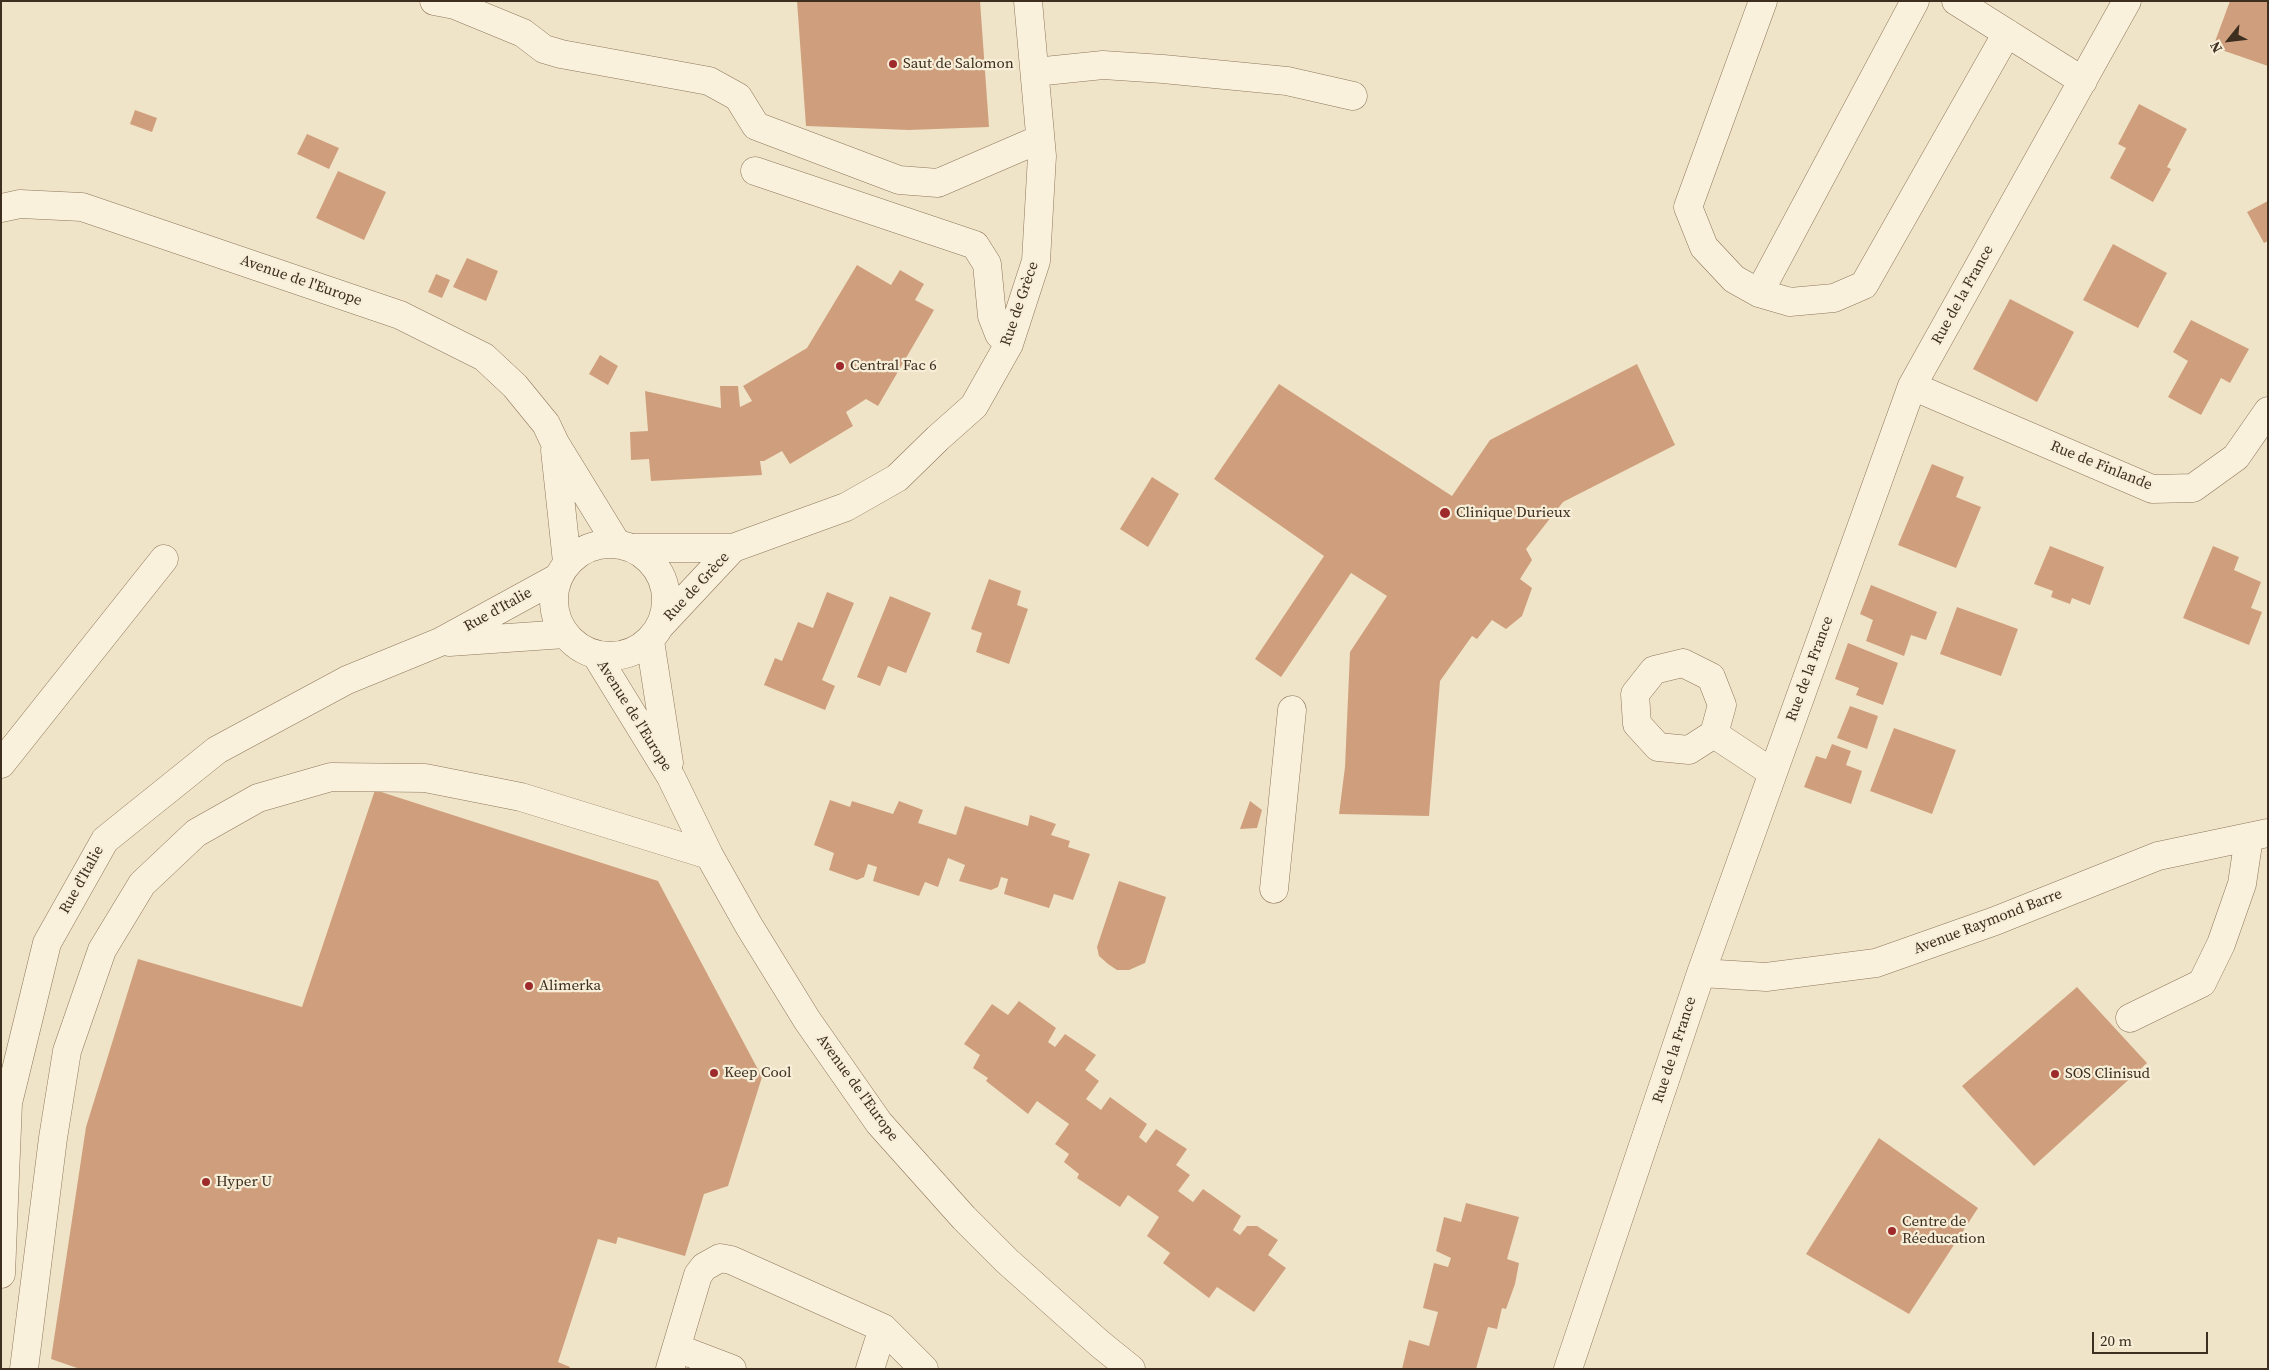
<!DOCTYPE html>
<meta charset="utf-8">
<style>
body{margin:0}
#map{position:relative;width:2269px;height:1370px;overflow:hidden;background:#f0e4c8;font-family:"Source Serif 4",serif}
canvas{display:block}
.frame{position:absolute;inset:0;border:2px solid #3d2e20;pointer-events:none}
.north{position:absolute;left:2204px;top:15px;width:50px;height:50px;-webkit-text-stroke:4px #f7eed8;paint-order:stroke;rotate:241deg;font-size:14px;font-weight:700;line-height:20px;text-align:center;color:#3d2e20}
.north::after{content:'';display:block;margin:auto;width:18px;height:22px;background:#3d2e20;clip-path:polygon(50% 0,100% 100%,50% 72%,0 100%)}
.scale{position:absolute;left:2092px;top:1332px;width:116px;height:22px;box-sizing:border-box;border:2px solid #3d2e20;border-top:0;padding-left:6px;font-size:15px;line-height:18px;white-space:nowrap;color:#3d2e20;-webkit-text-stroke:4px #f7eed8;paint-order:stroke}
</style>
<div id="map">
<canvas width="2269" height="1370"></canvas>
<div class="frame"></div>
<div class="north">N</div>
<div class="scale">20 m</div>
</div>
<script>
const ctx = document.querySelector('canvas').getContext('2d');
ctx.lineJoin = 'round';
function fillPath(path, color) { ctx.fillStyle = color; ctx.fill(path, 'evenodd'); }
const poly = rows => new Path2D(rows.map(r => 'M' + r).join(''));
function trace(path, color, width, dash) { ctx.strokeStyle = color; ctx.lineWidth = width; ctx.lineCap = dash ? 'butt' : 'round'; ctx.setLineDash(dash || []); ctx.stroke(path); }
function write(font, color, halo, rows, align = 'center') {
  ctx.font = font + ' "Source Serif 4",serif'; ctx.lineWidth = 4.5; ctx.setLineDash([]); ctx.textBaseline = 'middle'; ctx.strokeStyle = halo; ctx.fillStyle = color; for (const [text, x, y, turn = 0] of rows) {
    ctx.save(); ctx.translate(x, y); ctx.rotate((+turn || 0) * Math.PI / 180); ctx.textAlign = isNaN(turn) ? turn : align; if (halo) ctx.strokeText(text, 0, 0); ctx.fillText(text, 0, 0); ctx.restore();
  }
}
fillPath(poly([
 [797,1,980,1,989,127,909,130,806,126],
 [2230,1,2268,1,2268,66,2213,47],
 [2139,104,2187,129,2167,167,2171,169,2153,202,2110,178,2126,148,2118,144],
 [135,110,157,118,152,132,130,124],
 [307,134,339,148,329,169,297,154],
 [338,171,386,192,364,240,316,218],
 [2268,201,2268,241,2264,243,2247,212],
 [2113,244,2167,273,2138,328,2083,300],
 [467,258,498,271,486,301,453,287],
 [857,265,891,285,900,270,924,284,915,300,934,310,878,406,866,399,846,412,853,426,790,464,782,451,764,461,760,461,762,475,651,481,649,459,631,460,630,432,648,431,645,391,721,408,720,386,738,386,740,407,752,401,743,386,807,348],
 [436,274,450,280,442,298,428,292],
 [2010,299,2074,332,2037,402,1973,369],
 [2191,320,2249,349,2230,383,2221,378,2201,415,2168,397,2188,361,2173,352],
 [600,355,618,366,608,385,589,374],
 [1637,364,1675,445,1563,502,1526,549,1532,560,1520,579,1532,588,1522,616,1506,629,1492,620,1477,639,1472,636,1440,681,1429,816,1339,814,1345,767,1350,652,1387,596,1351,573,1281,677,1255,659,1324,556,1214,479,1279,384,1452,496,1490,440],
 [1932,464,1964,477,1956,497,1981,507,1956,568,1898,545],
 [1152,477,1179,494,1148,547,1120,529],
 [2050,546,2104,567,2090,605,2072,598,2070,604,2051,597,2053,591,2034,584],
 [2213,546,2239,557,2234,570,2261,582,2251,608,2262,612,2249,645,2183,618],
 [989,579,1021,591,1017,605,1028,609,1009,664,976,652,982,633,971,629],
 [1871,585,1937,612,1926,640,1911,635,1904,656,1866,641,1873,620,1860,614],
 [827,592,854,603,822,680,835,686,825,710,764,685,775,658,782,661,798,622,813,628],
 [890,596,931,613,906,673,888,666,880,686,857,677],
 [1957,607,2018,629,2001,676,1940,654],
 [1848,643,1898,663,1883,705,1856,695,1859,688,1835,679],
 [1850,706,1878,716,1867,749,1837,738],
 [1894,728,1956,750,1932,814,1870,791],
 [1832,744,1851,751,1846,765,1862,771,1851,804,1804,787,1816,756,1826,759],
 [375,790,658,881,762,1077,728,1186,704,1194,685,1256,618,1237,616,1244,598,1239,558,1362,570,1367,569,1369,80,1369,51,1359,86,1127,138,959,302,1007],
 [830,800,850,807,852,801,893,814,899,801,923,810,918,823,956,835,965,806,1028,826,1030,815,1056,824,1051,835,1070,841,1068,847,1090,854,1073,900,1054,894,1049,908,1004,894,1008,879,1001,877,998,887,991,890,959,881,965,865,948,858,938,887,925,882,919,896,873,881,877,867,868,864,864,877,857,880,829,870,834,853,814,845],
 [1250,801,1262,810,1257,828,1240,829],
 [1119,881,1166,897,1145,963,1129,970,1117,970,1108,964,1099,956,1097,947],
 [2077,987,2147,1063,2034,1166,1962,1086],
 [1019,1001,1056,1028,1048,1042,1055,1047,1065,1034,1096,1055,1085,1070,1099,1081,1086,1099,1101,1110,1110,1097,1147,1124,1139,1137,1146,1143,1156,1129,1187,1149,1176,1165,1190,1175,1178,1191,1193,1202,1203,1189,1241,1216,1233,1230,1240,1235,1247,1226,1257,1226,1278,1240,1268,1255,1286,1268,1254,1312,1217,1287,1209,1298,1163,1263,1170,1253,1147,1236,1159,1217,1128,1195,1120,1207,1077,1178,1079,1174,1064,1162,1069,1154,1055,1144,1069,1124,1037,1101,1028,1114,986,1081,988,1078,973,1068,980,1055,964,1044,992,1004,1008,1015],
 [1879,1138,1978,1208,1909,1314,1806,1254],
 [1466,1203,1519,1217,1507,1259,1519,1263,1515,1284,1506,1309,1502,1308,1497,1329,1488,1327,1476,1369,1402,1369,1409,1340,1429,1346,1438,1312,1423,1308,1434,1263,1448,1267,1451,1258,1436,1251,1444,1217,1461,1222]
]), '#cf9f7d');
const minor = poly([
 [434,1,455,5,523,33,544,49,561,54,709,81,738,97,756,126,899,180,938,183,1040,139],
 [1763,1,1688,207,1704,247,1734,279,1759,293,1790,302,1834,298,1864,285,2007,33],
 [1956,1,2083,81],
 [1035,72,1103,65,1163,69,1287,81,1353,96],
 [755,171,975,245,987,264,992,316,999,334,1009,344],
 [1,208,20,204,82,207,400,315,484,357,515,386,546,424,555,443,617,544],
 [1759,293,1915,1],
 [1912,386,2152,489,2193,488,2236,457,2268,411],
 [555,450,567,562],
 '554 600a56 56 0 1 1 112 0a56 56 0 1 1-112 0Z',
 [634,548,733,548,846,507,897,478,938,438,974,406,1009,344,1036,261,1042,156,1028,1],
 [660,626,733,548],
 [650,641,669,763],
 [449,642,565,634],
 [596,655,671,777,709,855,749,926,807,1020,879,1123,964,1218,1007,1261,1100,1344,1131,1369],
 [1683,663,1711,677,1722,705,1714,734,1689,750,1658,747,1637,724,1635,694,1654,670,1683,663],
 [1714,734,1773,773],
 [1,764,164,559],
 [1274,889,1292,710],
 [1701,973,1766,977,1876,963,1995,921,2158,856,2268,833],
 [2130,1018,2202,983,2221,944,2242,884,2249,837],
 [1,1274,8,1103,47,943,105,840,217,750,347,680,440,642,557,578],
 [677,1348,732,1369],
 [24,1369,53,1138,67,1051,102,950,142,884,196,833,258,798,331,777,425,778,521,797,709,855],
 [670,1369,698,1275,704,1267,720,1258,731,1260,883,1328,924,1369],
 [870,1369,883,1328],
 [1568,1369,1701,973,1912,386,2127,1]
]);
trace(minor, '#8d765c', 29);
trace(minor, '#faf1dc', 28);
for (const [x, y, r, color] of [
 [893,64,5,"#9e2a2b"],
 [840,366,5,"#9e2a2b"],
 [1445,513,6,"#9e2a2b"],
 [529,986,5,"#9e2a2b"],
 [714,1073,5,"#9e2a2b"],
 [2055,1074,5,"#9e2a2b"],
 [206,1182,5,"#9e2a2b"],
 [1892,1231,5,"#9e2a2b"]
]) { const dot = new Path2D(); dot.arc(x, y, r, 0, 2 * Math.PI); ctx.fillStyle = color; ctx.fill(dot); trace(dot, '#f7eed8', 2); }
write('15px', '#3d2e20', '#f7eed8', [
 ["Saut de Salomon",903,64],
 ["Central Fac 6",850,366],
 ["Clinique Durieux",1456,513],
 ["Alimerka",539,986],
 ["Keep Cool",724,1073],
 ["SOS Clinisud",2065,1074],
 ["Hyper U",216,1182],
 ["Centre de",1902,1222],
 ["Réeducation",1902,1239]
], 'left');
write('15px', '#3d2e20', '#f7eed8', [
 ["Avenue de l'Europe",301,281,19],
 ["Rue de la France",1963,295,-61],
 ["Rue de Grèce",1020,304,-71],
 ["Rue de Finlande",2101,466,22],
 ["Rue de Grèce",697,587,-47],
 ["Rue d'Italie",498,610,-29],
 ["Rue de la France",1810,669,-70],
 ["Avenue de l'Europe",634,716,58],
 ["Rue d'Italie",82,880,-61],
 ["Avenue Raymond Barre",1988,922,-21],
 ["Rue de la France",1675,1050,-72],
 ["Avenue de l'Europe",857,1088,54]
]);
</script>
